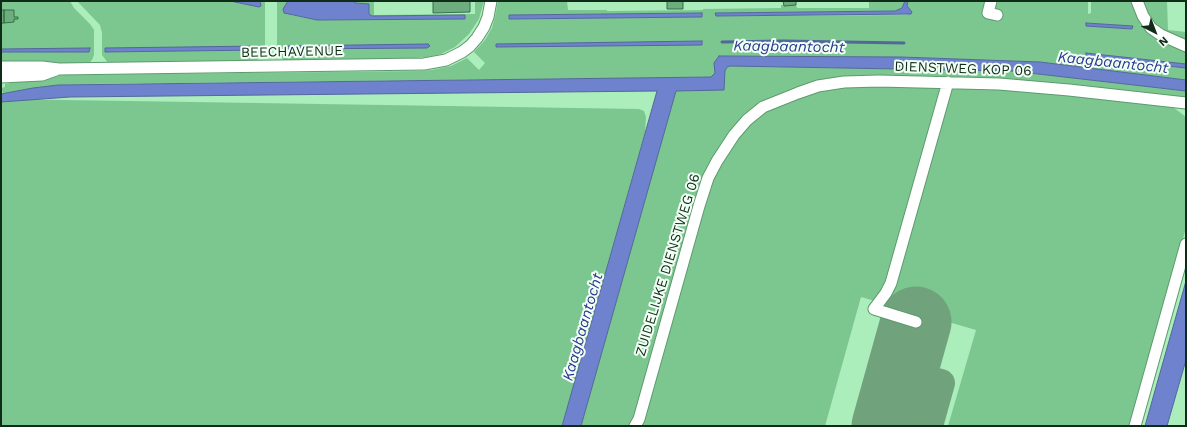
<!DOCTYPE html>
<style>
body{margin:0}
#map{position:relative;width:1187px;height:427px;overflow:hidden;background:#abedbb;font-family:"Work Sans",sans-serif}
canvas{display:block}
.frame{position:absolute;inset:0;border:2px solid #112b19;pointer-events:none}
.north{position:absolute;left:1135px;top:12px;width:40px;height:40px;-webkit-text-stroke:3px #f2fff5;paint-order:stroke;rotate:138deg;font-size:11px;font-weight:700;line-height:16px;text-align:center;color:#112b19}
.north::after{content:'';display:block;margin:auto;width:14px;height:18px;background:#112b19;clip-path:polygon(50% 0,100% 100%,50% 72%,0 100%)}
</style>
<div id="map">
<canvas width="1187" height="427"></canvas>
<div class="frame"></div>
<div class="north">N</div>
</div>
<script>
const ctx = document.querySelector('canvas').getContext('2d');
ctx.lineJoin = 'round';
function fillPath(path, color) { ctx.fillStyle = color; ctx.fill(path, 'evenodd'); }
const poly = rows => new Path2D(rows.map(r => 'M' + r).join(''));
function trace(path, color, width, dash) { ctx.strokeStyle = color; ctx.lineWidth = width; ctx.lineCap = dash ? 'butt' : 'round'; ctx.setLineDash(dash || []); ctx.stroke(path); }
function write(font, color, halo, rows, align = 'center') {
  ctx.font = font + ' "Work Sans",sans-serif'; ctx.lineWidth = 4; ctx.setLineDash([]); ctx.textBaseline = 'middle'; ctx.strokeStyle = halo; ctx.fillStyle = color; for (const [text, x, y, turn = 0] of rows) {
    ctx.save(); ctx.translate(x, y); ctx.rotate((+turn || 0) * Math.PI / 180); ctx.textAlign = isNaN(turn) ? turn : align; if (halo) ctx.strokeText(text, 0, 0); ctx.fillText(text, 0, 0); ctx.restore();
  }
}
fillPath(poly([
 [1,1,70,1,74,8,90,24,94,30,94,55,92,60,89,63,1,64,1,52,89,52,90,49,1,49],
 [77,1,230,1,259,7,261,4,260,1,265,1,265,49,257,61,108,63,102,55,102,33,100,25],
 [261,46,261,49,260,50,106,52],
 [277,1,288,1,283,9,291,15,317,20,367,20,465,19,464,15,371,16,369,14,369,4,356,3,352,1,374,1,374,15,475,14,475,1,484,1,479,19,469,34,455,47,441,54,427,57,405,59,284,61,277,49],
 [498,1,567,1,568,10,607,10,607,11,703,10,703,9,781,8,781,5,796,5,797,8,869,8,869,1,905,1,902,8,895,11,716,13,716,16,907,15,909,9,907,6,908,1,989,1,990,11,993,1,1088,1,1088,14,1091,13,1091,1,1134,1,1142,23,1147,31,1152,35,1186,49,1186,64,1087,53,1086,57,1186,68,1186,80,1040,62,901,57,722,56,715,73,711,77,88,84,58,85,33,88,4,94,1,90,1,88,5,87,5,84,33,79,63,75,419,71,432,70,451,66,467,58,479,70,485,63,474,52,485,40,492,28,495,17],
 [702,13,702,17,509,19,509,15],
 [1086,23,1132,26,1132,29,1086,26],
 [1140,1,1167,1,1168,30,1186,32,1186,43,1160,33],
 [730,66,1012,71,1186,91,1186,99,908,77,783,94,722,146,633,419,629,426,581,426,676,90,724,90,725,71,727,67],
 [854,85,940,88,941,89,890,280,875,301,861,297,825,426,640,426,713,177,740,133,764,112,810,92],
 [952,87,1036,90,1173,107,1186,117,1186,228,1130,426,948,426,976,330,883,303],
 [1,99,639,109,644,111,646,117,645,132,562,426,1,426]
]), '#7cc790');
const water = poly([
 [230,1,260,1,261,6,259,7,230,1],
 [288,1,352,1,356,3,369,4,369,14,372,16,465,15,465,19,317,20,284,13,283,9,288,1],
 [905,1,908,1,907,6,912,12,911,14,716,16,715,13,895,11,902,8,905,1],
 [702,13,702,17,509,19,509,15,702,13],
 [1086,23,1133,26,1132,29,1086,26,1086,23],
 [702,41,702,45,496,47,496,44,702,41],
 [428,44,430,46,427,48,284,49,284,46,428,44],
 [261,46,261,49,260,50,105,52,105,48,261,46],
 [90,48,89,52,1,52,1,49,90,48],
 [1086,53,1186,64,1186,68,1086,57,1086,53],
 [719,56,901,57,1040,62,1186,80,1186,91,1012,71,730,66,727,67,725,71,724,90,676,91,581,426,562,426,657,91,70,97,1,102,1,94,33,88,58,85,711,77,715,73,714,63,719,56],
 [1186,281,1186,360,1167,426,1145,426,1186,281]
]);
fillPath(water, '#6e82ce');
trace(water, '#526898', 1);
trace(poly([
 [722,42,783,41,904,43]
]), '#526898', 3);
trace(poly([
 [902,373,941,383,929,426]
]), '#70a27c', 28);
trace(poly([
 [887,426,916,322]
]), '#70a27c', 71);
const building = poly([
 [433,1,470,1,470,12,433,13,433,1],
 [667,1,683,1,683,9,667,9,667,1],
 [783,1,796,1,796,5,784,6,783,1],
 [1,10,4,10,4,23,2,23,1,25,1,10],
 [4,10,14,10,14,17,18,17,18,19,14,19,14,22,4,23,4,10]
]);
fillPath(building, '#6dad7e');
trace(building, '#327146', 1);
const minor = poly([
 [991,1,988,13,997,15],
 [1137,1,1143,16,1151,28,1161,35,1186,46],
 [1,67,42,67,59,69,424,64,446,60,462,52,470,46,477,38,484,27,488,17,491,1],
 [1,77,42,75,56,70],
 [916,322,874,309,886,293,891,283,948,82],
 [635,426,639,419,699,206,708,178,717,161,734,135,747,120,763,107,798,93,818,86,844,82,879,81,999,84,1069,90,1186,103],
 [1135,426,1186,244]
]);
trace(minor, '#5c9b6e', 13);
trace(minor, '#fff', 11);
write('14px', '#112b19', '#f2fff5', [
 ["BEECHAVENUE",292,52,-1],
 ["DIENSTWEG KOP 06",963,69,2],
 ["ZUIDELIJKE DIENSTWEG 06",668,265,-73]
]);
write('italic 15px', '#2a3690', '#f2fff5', [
 ["Kaagbaantocht",789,47,1],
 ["Kaagbaantocht",1113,63,6],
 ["Kaagbaantocht",583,327,-74]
]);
</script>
